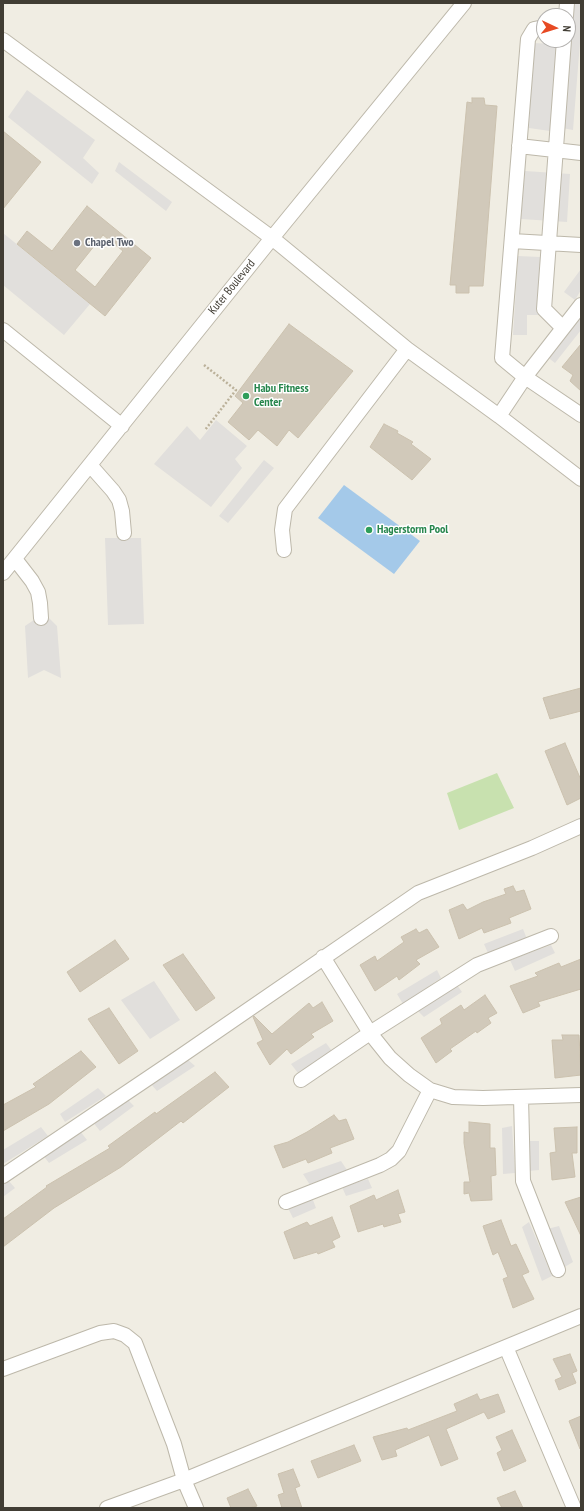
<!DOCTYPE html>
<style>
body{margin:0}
#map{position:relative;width:584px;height:1511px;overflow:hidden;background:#f0ede3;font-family:"PT Sans Narrow",sans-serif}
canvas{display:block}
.frame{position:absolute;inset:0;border:4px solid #413d34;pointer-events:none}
.north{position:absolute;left:536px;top:8px;width:40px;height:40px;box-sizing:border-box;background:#fff;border:1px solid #b3b1ae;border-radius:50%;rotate:94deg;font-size:11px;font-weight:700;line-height:16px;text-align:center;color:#413d34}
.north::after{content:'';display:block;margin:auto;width:14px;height:18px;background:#e74a23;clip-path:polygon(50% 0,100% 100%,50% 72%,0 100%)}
</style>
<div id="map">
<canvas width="584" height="1511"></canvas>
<div class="frame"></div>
<div class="north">N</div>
</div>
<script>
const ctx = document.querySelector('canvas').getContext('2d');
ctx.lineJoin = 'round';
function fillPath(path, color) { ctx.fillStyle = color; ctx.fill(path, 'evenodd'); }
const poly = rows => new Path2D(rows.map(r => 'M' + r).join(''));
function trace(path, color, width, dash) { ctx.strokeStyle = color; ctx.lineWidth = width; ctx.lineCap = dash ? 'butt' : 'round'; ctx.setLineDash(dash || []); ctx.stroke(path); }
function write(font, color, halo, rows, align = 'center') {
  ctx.font = font + ' "PT Sans Narrow",sans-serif'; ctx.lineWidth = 3; ctx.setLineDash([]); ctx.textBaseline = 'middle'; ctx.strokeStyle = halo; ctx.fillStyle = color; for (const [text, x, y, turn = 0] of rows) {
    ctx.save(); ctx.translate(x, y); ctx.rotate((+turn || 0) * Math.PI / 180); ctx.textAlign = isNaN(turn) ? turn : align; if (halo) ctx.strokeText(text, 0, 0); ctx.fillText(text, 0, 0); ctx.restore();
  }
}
fillPath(poly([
 [497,773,514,808,459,830,447,793]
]), '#c8e1af');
fillPath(poly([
 [571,3,581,3,581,30,573,130,562,128],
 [532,43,557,44,550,131,529,128],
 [27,90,95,140,83,158,99,173,92,184,8,117],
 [119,162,172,202,166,211,115,171],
 [525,171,570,174,567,222,521,219],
 [3,233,90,304,64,335,3,285],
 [518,256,540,257,539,315,527,315,527,335,513,335],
 [581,269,581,290,575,300,564,292],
 [581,311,581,330,555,363,546,356],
 [216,420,247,446,235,459,242,468,211,507,154,464,187,426,200,440],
 [264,460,274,468,228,523,219,516],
 [105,538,141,538,144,624,108,625],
 [44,613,57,626,61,678,44,670,28,678,25,626],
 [523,929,527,939,488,953,484,944],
 [551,945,555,953,515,971,510,960],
 [437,970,441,978,403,1004,397,994],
 [154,981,180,1020,150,1039,121,1000],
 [457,985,462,992,424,1017,417,1010],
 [326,1043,332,1051,298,1073,291,1064],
 [187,1059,195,1066,157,1091,150,1083],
 [98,1088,106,1096,65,1122,60,1114],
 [128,1100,134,1106,100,1131,92,1121],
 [512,1126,515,1173,503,1174,502,1128],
 [41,1127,48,1136,3,1164,3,1150],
 [80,1131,87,1140,49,1163,42,1154],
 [528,1141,539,1141,539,1170,528,1171],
 [341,1161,347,1170,310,1185,303,1174],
 [368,1179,372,1188,346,1196,342,1187],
 [8,1180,15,1188,3,1197,3,1184],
 [313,1200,316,1208,293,1218,288,1208],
 [529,1222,552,1276,542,1281,522,1227],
 [559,1226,573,1262,563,1268,547,1229]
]), '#e1dfdc');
fillPath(poly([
 [344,485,420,541,394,574,318,518]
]), '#a4c9e9');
const building = poly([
 [472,98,484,98,485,105,497,106,483,286,469,286,469,293,456,293,456,285,450,285,467,102,472,103,472,98],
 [3,131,41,162,3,209,3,131],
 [87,206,151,258,105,316,17,244,27,231,52,251,87,206],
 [103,235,123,251,95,287,75,270,103,235],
 [289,324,353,371,298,438,289,430,277,446,258,430,249,440,228,422,243,403,235,396,289,324],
 [581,344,581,391,570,381,573,375,562,367,581,344],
 [384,424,398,431,397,433,413,442,411,444,431,459,412,480,370,447,384,424],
 [581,688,581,711,550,719,543,698,581,688],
 [565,743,581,780,581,798,567,805,545,751,565,743],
 [513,886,516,892,524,890,531,909,509,918,511,923,484,933,482,928,459,939,449,910,463,904,467,910,483,902,506,894,504,889,513,886],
 [416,929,419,933,427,929,439,947,416,960,420,964,399,980,397,976,375,991,360,965,375,956,377,961,404,942,401,937,416,929],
 [115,940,129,959,80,992,67,972,115,940],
 [183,954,215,998,196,1011,163,965,183,954],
 [581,959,581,989,538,1002,540,1006,523,1013,510,986,538,976,535,973,559,963,561,967,581,959],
 [485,995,497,1013,488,1018,491,1023,477,1033,476,1031,450,1049,452,1051,436,1063,421,1038,442,1024,440,1019,461,1005,464,1010,485,995],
 [322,1002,333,1021,311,1034,314,1037,291,1054,287,1049,270,1065,257,1043,263,1040,253,1017,254,1016,272,1034,309,1003,313,1008,322,1002],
 [109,1008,138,1051,119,1064,88,1019,109,1008],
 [562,1035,579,1035,581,1075,555,1078,552,1040,563,1040,562,1035],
 [81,1051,96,1067,49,1104,3,1131,3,1105,36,1087,33,1084,81,1051],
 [215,1072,229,1087,183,1123,181,1121,121,1167,54,1208,3,1247,3,1219,47,1187,46,1186,110,1148,108,1146,155,1112,156,1114,215,1072],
 [334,1115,339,1121,346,1119,354,1139,330,1148,332,1153,308,1163,306,1159,283,1168,274,1146,288,1142,307,1132,334,1115],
 [469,1122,490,1124,490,1148,495,1148,496,1175,491,1176,492,1200,471,1201,469,1193,464,1194,464,1182,470,1182,464,1143,464,1132,469,1133,469,1122],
 [577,1127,577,1153,572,1153,575,1177,552,1180,550,1153,556,1152,554,1128,577,1127],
 [398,1190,405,1212,398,1214,401,1222,384,1227,383,1224,358,1232,350,1206,374,1195,376,1200,398,1190],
 [581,1197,581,1236,565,1202,581,1197],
 [332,1217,340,1237,332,1241,335,1247,318,1254,317,1252,294,1259,284,1232,307,1222,310,1226,332,1217],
 [501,1220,511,1246,516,1244,529,1272,522,1275,534,1299,513,1308,503,1279,508,1277,498,1252,493,1255,483,1226,501,1220],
 [570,1354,577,1371,572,1373,576,1383,559,1390,555,1380,562,1377,553,1359,570,1354],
 [477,1394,480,1400,498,1394,505,1412,488,1419,484,1412,446,1429,458,1459,441,1466,429,1435,395,1450,397,1456,382,1460,373,1437,407,1428,408,1430,457,1411,454,1404,477,1394],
 [581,1416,581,1449,580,1449,569,1421,581,1416],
 [512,1430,526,1461,504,1471,497,1453,502,1450,496,1437,512,1430],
 [354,1445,361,1461,318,1478,311,1461,354,1445],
 [293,1469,300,1486,295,1488,302,1508,282,1508,278,1495,284,1493,278,1474,293,1469],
 [248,1489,257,1506,249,1508,231,1508,227,1498,248,1489],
 [515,1491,523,1508,502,1508,497,1498,515,1491]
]);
fillPath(building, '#d1c9ba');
trace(building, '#cbc1ae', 1);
const minor = poly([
 [566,16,567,3],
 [544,27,534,29,528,39,502,358,525,377,581,415],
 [3,40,272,238,407,349,499,416,581,479],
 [519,146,581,153],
 [512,241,581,245],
 [563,328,544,309,564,40],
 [3,330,122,426],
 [499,416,525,377,581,305],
 [90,465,113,491,119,500,122,511,124,533],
 [284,550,282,530,285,509,407,349],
 [15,559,32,581,38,592,40,603,41,618],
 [3,573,272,238,464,3],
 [323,957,370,1033,390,1058,409,1075,430,1090,453,1097,483,1098,581,1095],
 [301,1080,370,1033,477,965,551,936],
 [521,1097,523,1181,558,1270],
 [3,1176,181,1056,418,893,532,848,581,826],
 [286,1202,380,1165,391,1159,399,1151,430,1090],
 [506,1347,574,1508],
 [3,1369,100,1333,114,1331,125,1335,135,1343,174,1444,184,1480,196,1508],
 [107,1508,184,1480,581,1316]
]);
trace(minor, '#bdb8aa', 16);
trace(poly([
 [204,365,236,390,205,430]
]), '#bbb19a', 2.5, [2, 2]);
trace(minor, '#fff', 14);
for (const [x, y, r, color] of [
 [77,243,4,"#6b7280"],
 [246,396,4,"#2e9e5b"],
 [369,530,4,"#2e9e5b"]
]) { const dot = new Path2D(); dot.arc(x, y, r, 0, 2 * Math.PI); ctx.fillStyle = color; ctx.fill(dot); trace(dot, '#fff', 1.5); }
write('bold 12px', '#5b616d', '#fff', [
 ["Chapel Two",85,243]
], 'left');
write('12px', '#413d34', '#fff', [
 ["Kuter Boulevard",232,287,-51]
]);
write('bold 12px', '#27864d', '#fff', [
 ["Habu Fitness",254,389],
 ["Center",254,403],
 ["Hagerstorm Pool",377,530]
], 'left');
</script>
